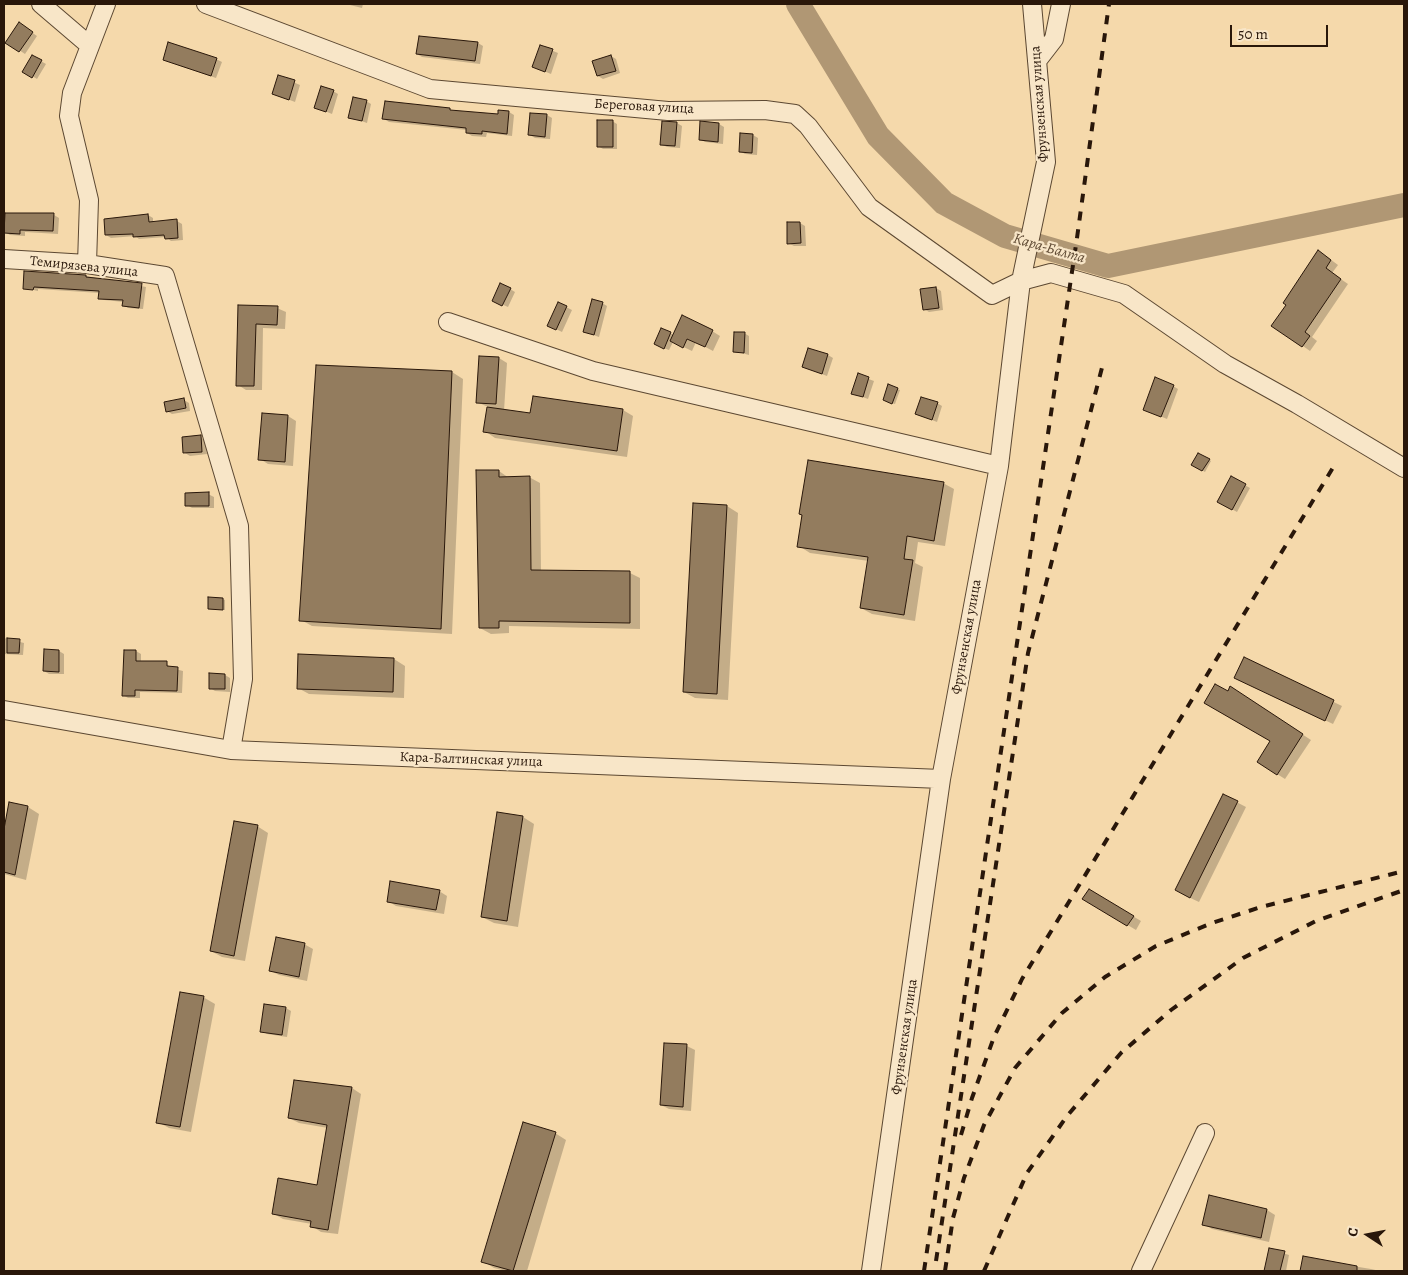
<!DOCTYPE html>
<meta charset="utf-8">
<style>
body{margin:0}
#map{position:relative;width:1408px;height:1275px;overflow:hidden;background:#f5d9ab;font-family:Alegreya,serif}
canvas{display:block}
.frame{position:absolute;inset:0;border:5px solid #29170a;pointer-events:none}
.north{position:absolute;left:1343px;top:1210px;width:50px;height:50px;-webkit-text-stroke:4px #f8e6c8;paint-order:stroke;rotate:281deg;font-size:14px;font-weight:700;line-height:20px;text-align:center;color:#29170a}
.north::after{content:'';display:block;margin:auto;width:18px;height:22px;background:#29170a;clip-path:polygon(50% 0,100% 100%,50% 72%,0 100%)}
.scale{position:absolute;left:1230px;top:25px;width:98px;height:22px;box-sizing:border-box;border:2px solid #29170a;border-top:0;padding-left:6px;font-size:15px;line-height:18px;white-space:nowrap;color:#29170a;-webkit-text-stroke:4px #f8e6c8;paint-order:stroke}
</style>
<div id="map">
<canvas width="1408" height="1275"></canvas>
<div class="frame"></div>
<div class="north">С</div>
<div class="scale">50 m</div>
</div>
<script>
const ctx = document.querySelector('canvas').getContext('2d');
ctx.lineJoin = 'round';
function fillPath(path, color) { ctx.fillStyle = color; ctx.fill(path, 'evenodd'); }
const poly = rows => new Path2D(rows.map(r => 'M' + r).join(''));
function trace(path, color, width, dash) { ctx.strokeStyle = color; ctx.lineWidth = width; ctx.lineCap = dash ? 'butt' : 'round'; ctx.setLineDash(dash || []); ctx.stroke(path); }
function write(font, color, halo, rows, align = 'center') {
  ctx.font = font + ' Alegreya,serif'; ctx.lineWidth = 4.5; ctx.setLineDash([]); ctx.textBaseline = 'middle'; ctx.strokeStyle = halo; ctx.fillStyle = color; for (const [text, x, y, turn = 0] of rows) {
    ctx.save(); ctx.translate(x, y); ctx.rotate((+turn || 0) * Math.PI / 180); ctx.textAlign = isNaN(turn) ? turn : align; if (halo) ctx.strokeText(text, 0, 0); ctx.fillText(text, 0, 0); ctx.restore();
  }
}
fillPath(poly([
 [346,4,363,4,362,8],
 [24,27,37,36,25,54,7,42],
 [478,43,483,46,480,64,422,57,417,54],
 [541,46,558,53,551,74,534,67],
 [32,56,46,64,37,79,24,71],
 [611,56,616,59,620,73,603,79,598,76],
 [216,59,222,62,216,78,169,62],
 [279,76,300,85,295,102,274,94],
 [333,91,338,94,332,114,315,107],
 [366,101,371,104,367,123,350,117],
 [450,110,454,112,499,115,499,111,509,112,514,115,512,136,487,133,486,137,472,136,467,133,467,130,389,122,384,119],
 [547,115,552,118,550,139,535,138,530,135],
 [612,121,617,124,617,149,603,149,598,146],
 [677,123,682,126,680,148,667,147,661,144],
 [719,124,724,127,723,144,705,142,700,139],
 [753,135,758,138,757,155,745,154,740,151],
 [54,215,59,218,58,234,25,232,25,236,10,235,5,232],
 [148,215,153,218,153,223,177,221,182,224,183,240,171,241,166,237,139,239,135,236,111,238,106,235],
 [800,223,805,226,806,246,794,246,788,243],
 [1326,256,1338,265,1332,273,1348,284,1312,337,1317,341,1310,351,1273,325],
 [86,276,146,287,143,309,128,308,124,305,124,302,104,300,100,298,100,293,38,289,38,291,24,288],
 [936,288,941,291,943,310,929,312,924,309],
 [510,289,515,292,508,307,499,303],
 [558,303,572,310,562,332,554,328],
 [602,303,607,306,599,337,585,332],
 [240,307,277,308,286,312,285,329,263,328,262,390,246,390,238,385],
 [712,331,720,336,713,351,696,342,692,351,673,342,669,350,661,347,670,333,674,335],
 [744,333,749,336,749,355,734,351],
 [828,355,833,358,827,376,803,367],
 [480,357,499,358,507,363,504,411,531,415,623,410,633,416,627,457,495,438,485,431,488,407,477,402],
 [317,366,452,372,463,379,452,634,312,626,301,620],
 [858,375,874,381,868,399,852,393],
 [1173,386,1178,389,1167,419,1150,412],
 [897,389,900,390,895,404,886,401],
 [184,400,189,403,190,411,172,414,167,411],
 [937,403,942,406,937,422,917,414],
 [288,416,296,421,293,466,268,464,260,459],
 [200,437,205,440,207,454,190,456,185,453],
 [1199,454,1211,461,1205,472,1193,465],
 [499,471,509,478,529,477,540,483,541,571,630,573,640,578,640,629,509,626,509,633,491,634,480,628],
 [1232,478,1250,488,1237,512,1219,502],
 [943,483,954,489,945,546,918,542,915,563,923,567,915,621,872,614,861,608,869,561,810,553,799,546],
 [208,494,214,497,214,508,192,508,187,505],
 [727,506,738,513,728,700,695,698,684,692],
 [223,599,225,600,225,610,209,609],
 [4,638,24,643,23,655,4,654],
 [45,651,59,651,64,654,64,674,49,674,44,671],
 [136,651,141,654,141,662,166,663,171,668,183,671,182,693,140,692,140,698,128,698,123,695],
 [394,659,405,666,404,698,309,694,298,688],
 [1244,659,1342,706,1333,724,1244,682],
 [225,675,230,678,230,692,215,691,210,688],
 [1228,693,1239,693,1311,740,1285,779,1277,774,1272,741],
 [1223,795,1246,807,1199,902,1184,895],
 [10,804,28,807,39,814,26,880,4,874,4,831],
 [523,817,534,824,518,927,494,923,482,917],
 [257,826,268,833,245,961,222,957,211,951],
 [1089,890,1141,921,1136,930,1084,899],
 [439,891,447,896,444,914,396,906,388,901],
 [304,944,313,949,307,981,279,975,271,971],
 [203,997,215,1004,191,1132,169,1128,158,1122],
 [286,1008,291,1011,287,1037,267,1034,262,1031],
 [687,1046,695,1050,691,1111,669,1109,661,1105],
 [295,1082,352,1088,361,1094,338,1234,321,1232,312,1226,312,1224,283,1219,274,1214,318,1186,328,1128,299,1123,289,1118],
 [555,1133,566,1140,527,1271,506,1271,494,1268,483,1261],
 [1210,1197,1267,1210,1275,1215,1269,1242,1212,1229,1204,1224],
 [1270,1249,1289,1255,1286,1271,1265,1271],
 [1304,1258,1371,1269,1380,1271,1302,1271]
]), '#0003');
trace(poly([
 [798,4,878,136,944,203,1005,236,1108,266,1404,205]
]), '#b09774', 24);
const building = poly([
 [19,22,33,32,19,52,5,43,19,22],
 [419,36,478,42,475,61,416,54,419,36],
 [168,42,217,58,211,76,163,60,168,42],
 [540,45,553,49,545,72,532,67,540,45],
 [32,55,42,60,32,78,22,72,32,55],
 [611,55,616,71,597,76,592,61,611,55],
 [278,75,295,80,289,100,272,94,278,75],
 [321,86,334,90,326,112,314,108,321,86],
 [353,97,367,100,362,121,348,118,353,97],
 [385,101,450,108,450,110,498,114,498,110,509,111,507,134,482,131,482,134,466,133,466,128,382,119,385,101],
 [530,113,547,114,545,137,528,135,530,113],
 [597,120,613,120,613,147,597,147,597,120],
 [662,121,677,122,675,146,660,145,662,121],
 [700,121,719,123,718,142,699,140,700,121],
 [740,133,753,134,752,153,739,152,740,133],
 [5,213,54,213,53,231,20,230,20,234,4,233,5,213],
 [148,214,149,222,177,219,178,238,165,239,164,235,133,237,133,234,105,235,104,219,148,214],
 [787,222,800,222,801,243,787,244,787,222],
 [1318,250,1331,260,1326,268,1341,279,1305,332,1310,336,1302,347,1271,326,1286,305,1283,303,1318,250],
 [24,271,86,275,86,277,142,283,139,308,122,306,123,300,98,299,99,291,34,287,33,290,23,289,24,271],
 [500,283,511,288,502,306,492,301,500,283],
 [936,287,939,308,923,310,920,289,936,287],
 [592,299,603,302,594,335,583,332,592,299],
 [558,302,567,306,556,330,547,326,558,302],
 [238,305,278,306,277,325,256,324,254,386,236,386,238,305],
 [682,315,713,330,705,347,687,339,683,348,670,341,682,315],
 [661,328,671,332,664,349,654,344,661,328],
 [734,332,745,332,744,353,733,352,734,332],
 [808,348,828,354,822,374,802,367,808,348],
 [479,356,499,357,496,404,476,403,479,356],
 [316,365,452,371,441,629,299,621,316,365],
 [858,373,869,377,863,397,851,394,858,373],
 [1155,377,1174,385,1161,417,1143,410,1155,377],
 [888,384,898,388,892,404,883,400,888,384],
 [533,396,623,409,617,451,483,432,487,407,530,413,533,396],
 [921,397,938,402,932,420,915,414,921,397],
 [184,398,186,408,166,412,164,402,184,398],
 [262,413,288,415,285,462,258,460,262,413],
 [201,435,202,452,183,453,182,437,201,435],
 [1198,453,1210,459,1202,471,1191,465,1198,453],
 [808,460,944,482,934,541,907,536,904,559,913,560,904,615,860,608,868,557,797,547,802,515,799,514,808,460],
 [476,470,499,470,499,477,530,476,531,570,630,571,630,623,499,621,499,628,479,628,476,470],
 [1231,476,1246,484,1232,510,1217,502,1231,476],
 [209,492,209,506,185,506,185,493,209,492],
 [693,503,727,505,717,694,683,692,693,503],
 [208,597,223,598,223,610,208,609,208,597],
 [7,638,20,639,19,653,7,653,7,638],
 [44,649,59,650,59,672,43,671,44,649],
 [124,650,136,650,136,661,167,661,167,666,178,667,177,691,135,690,135,696,122,696,124,650],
 [298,654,394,658,393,692,297,689,298,654],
 [1244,657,1334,700,1325,721,1234,678,1244,657],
 [209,673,225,674,225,689,209,689,209,673],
 [1215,684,1228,691,1230,686,1303,734,1277,775,1257,762,1270,741,1204,703,1215,684],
 [1223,794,1238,801,1190,898,1175,890,1223,794],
 [9,802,28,806,15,875,4,872,4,829,9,802],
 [497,812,523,816,507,921,481,917,497,812],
 [234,821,258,825,234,956,210,951,234,821],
 [390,881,440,890,436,910,387,902,390,881],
 [1089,889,1134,916,1127,926,1082,899,1089,889],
 [276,937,305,943,299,977,269,971,276,937],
 [180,992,204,996,180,1127,156,1123,180,992],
 [264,1004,286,1007,282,1035,260,1032,264,1004],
 [664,1043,687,1044,683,1107,660,1105,664,1043],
 [294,1080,352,1087,328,1230,310,1227,311,1221,272,1214,278,1178,317,1185,327,1125,288,1118,294,1080],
 [523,1122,556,1132,513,1271,481,1262,523,1122],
 [1209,1195,1267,1209,1261,1238,1202,1225,1209,1195],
 [1269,1248,1285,1251,1280,1271,1264,1271,1269,1248],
 [1303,1256,1357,1266,1357,1271,1300,1271,1303,1256]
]);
fillPath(building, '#937c5e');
trace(building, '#29170a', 1);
const minor = poly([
 [41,4,89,45],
 [206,4,430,89,668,111,765,110,795,114,808,126,869,207,992,295,1021,281,1051,273,1124,294,1225,364,1297,404,1404,468],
 [1037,61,1054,39,1061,4],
 [4,259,87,264,165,276,239,526,243,679,231,750],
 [87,264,89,200,69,116,72,93,106,4],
 [448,322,593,371,999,466],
 [4,710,231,750,941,779],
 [871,1271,941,779,999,466,1021,281,1046,162,1032,4],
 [1141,1271,1205,1133]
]);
trace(minor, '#5c4832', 20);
trace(minor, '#f8e6c8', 18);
trace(poly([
 [961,1135,972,1098,994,1037,1022,979,1334,466],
 [936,1261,1028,653,1104,360],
 [924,1271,1077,238,1109,4],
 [945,1271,953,1218,964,1178,984,1125,1015,1068,1062,1013,1105,977,1156,946,1212,923,1261,907,1404,871],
 [984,1271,1027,1173,1067,1116,1121,1053,1171,1010,1243,958,1316,921,1404,890]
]), '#29170a', 4, [9, 9]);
write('14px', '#29170a', '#f8e6c8', [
 ["Фрунзенская улица",1040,104,-94],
 ["Береговая улица",644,107,3],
 ["Темирязева улица",84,267,6],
 ["Фрунзенская улица",967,637,-80],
 ["Кара-Балтинская улица",471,760,2],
 ["Фрунзенская улица",905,1037,-82]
]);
write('italic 15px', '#5f4a34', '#f8e6c8', [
 ["Кара-Балта",1049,249,16]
]);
</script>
